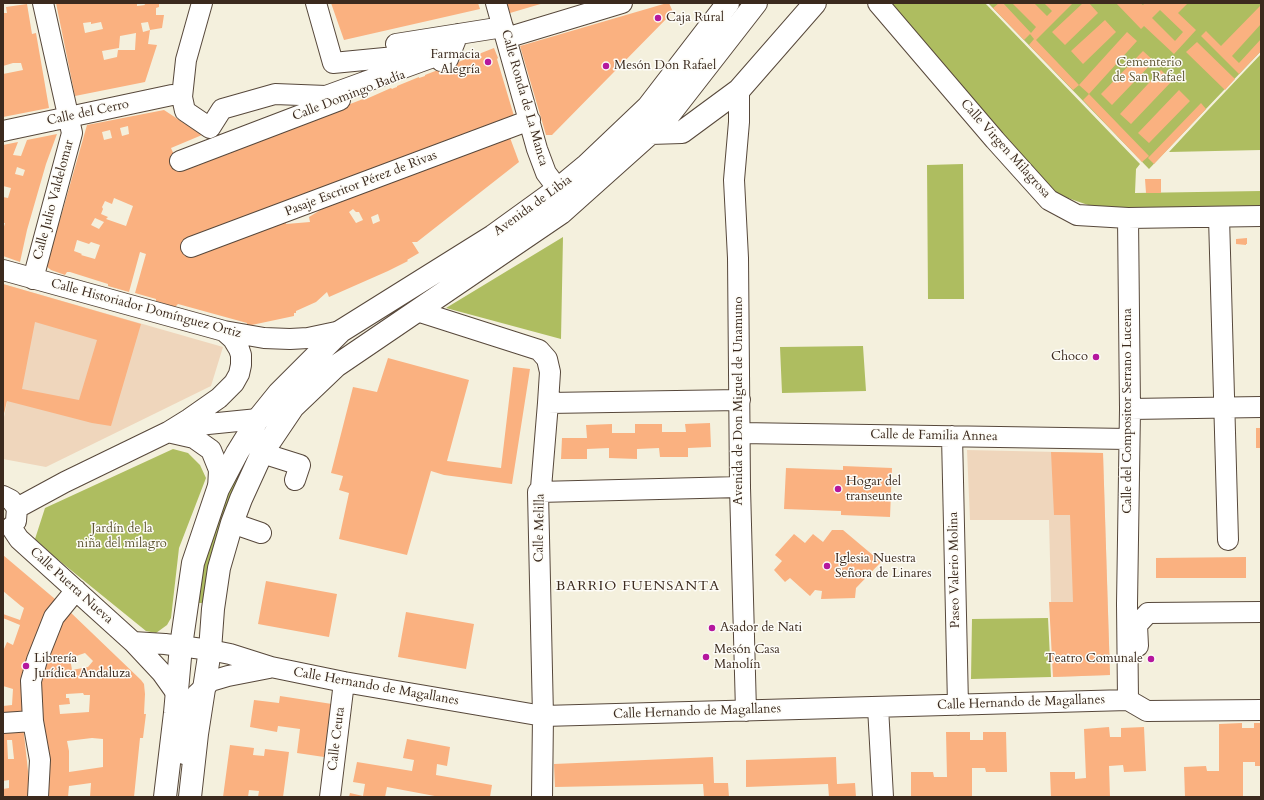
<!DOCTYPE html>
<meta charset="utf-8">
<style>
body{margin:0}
#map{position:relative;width:1264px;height:800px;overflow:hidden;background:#f4f0dd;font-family:Cardo,serif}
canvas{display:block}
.frame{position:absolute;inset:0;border:4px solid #3b2a1e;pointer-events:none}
</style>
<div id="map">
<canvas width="1264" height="800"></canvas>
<div class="frame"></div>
</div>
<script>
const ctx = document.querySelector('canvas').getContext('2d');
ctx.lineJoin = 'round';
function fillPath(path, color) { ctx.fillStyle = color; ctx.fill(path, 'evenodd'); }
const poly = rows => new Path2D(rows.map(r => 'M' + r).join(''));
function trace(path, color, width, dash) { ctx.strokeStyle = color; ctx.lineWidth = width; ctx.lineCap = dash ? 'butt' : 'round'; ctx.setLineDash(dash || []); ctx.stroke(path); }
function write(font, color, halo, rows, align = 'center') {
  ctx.font = font + ' Cardo,serif'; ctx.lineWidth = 3; ctx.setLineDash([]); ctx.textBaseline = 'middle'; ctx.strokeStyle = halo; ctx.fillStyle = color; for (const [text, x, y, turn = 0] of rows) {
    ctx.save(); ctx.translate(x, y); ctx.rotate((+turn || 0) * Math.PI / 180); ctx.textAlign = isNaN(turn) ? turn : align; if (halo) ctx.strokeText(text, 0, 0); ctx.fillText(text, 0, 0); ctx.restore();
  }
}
fillPath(poly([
 [3,284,223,347,211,386,46,467,3,459,3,422,7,402,3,401],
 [967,450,1103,453,1110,675,1053,677,1049,520,970,520]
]), '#efd6bc');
fillPath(poly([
 [889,3,985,3,1140,164,1136,169,1135,193,1261,191,1261,206,1128,208,1091,206,1059,195,1031,173],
 [988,3,1261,3,1261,51,1149,169],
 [1261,54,1261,150,1169,152,1208,110],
 [963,164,964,299,928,299,927,165],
 [563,237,561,339,446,308],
 [863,346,866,391,782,393,780,347],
 [259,433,203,603,196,603,200,579,219,510],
 [173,449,188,453,200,465,206,478,179,548,171,618,167,625,156,633,146,631,56,558,35,539,45,508],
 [1048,618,1051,677,971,679,972,619]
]), '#aebd60');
fillPath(poly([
 [56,3,137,3,137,6,145,5,144,3,159,3,159,7,156,8,156,15,164,15,162,28,150,30,148,22,141,23,143,32,150,30,148,44,157,45,145,82,75,96],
 [91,22,91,24,101,22,103,29,85,33,83,23],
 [136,33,135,50,118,50,117,57,104,60,102,51,119,48,120,36],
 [331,3,478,3,480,9,344,40],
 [507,3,544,3,510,13],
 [667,3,669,3,673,12,552,135,546,135,520,46],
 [999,3,1003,3,1031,33,1036,27,1012,3,1034,3,1047,16,1052,11,1044,3,1073,3,1036,40,1079,85,1073,90,1029,45,1034,39,1030,34,1024,40,993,8],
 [1083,3,1089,3,1098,13,1065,45,1052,32],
 [1116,3,1140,3,1143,5,1145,3,1188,3,1178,13,1196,30,1174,54,1144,26,1141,29],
 [1160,10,1183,32,1175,41,1152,18],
 [27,4,32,34,36,33,49,108,3,117,3,74,23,70,21,63,13,63,3,66,3,13,7,13,6,7],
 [1261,5,1261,24,1232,56,1239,63,1261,39,1261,51,1239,74,1201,36,1206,31,1221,46],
 [1105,20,1116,32,1083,64,1071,51],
 [1127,32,1137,41,1089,94,1079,85],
 [1197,42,1235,79,1225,90,1186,52],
 [494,48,498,58,497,59,514,116,186,245,191,257,253,233,285,219,286,224,310,222,309,217,345,195,509,135,519,162,417,242,412,242,419,253,407,260,408,261,388,271,329,297,327,292,316,302,296,311,296,313,294,313,294,316,247,326,247,323,178,304,175,307,156,301,156,299,135,293,146,254,140,252,129,292,108,286,108,284,70,272,67,272,65,275,51,270,46,266,56,221,59,222,60,220,87,125,164,110,202,135,171,148,181,171,197,164,197,166,204,163,203,162,225,154,225,155,231,153,230,151,363,99,364,100,391,88,392,89,394,88,397,87,397,86,419,77,419,78,425,76,425,75],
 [128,126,129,134,122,136,120,128],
 [110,130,112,138,104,140,102,132],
 [114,198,133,206,126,226,106,219,108,217,101,214,103,209,102,207,105,201,112,204],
 [353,209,356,212,359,212,363,220,356,223,349,212],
 [378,214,380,221,373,224,371,217],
 [95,218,104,222,99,229,91,225],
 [77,240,89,244,91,242,100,245,95,259,81,255,82,254,74,251],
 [1143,51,1154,61,1112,105,1101,94],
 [1161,70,1172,81,1131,124,1120,114],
 [1179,90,1190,101,1149,143,1138,133],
 [1089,94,1149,156,1142,162,1083,100],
 [1201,103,1206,109,1154,164,1148,158],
 [57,134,46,164,27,230,20,262,3,256,3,230,5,223,3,223,3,197,8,198,11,188,3,186,3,145,18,142,13,155,21,156,27,140],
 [17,167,25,170,23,176,15,174],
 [1145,179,1161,179,1161,193,1146,193],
 [1247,238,1247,244,1246,244,1246,245,1236,244,1236,239],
 [3,284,141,324,111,426,92,423,7,401,3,418],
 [35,322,97,340,79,400,22,389],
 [388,358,469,380,447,461,501,468,513,367,530,369,512,484,444,475,431,471,407,555,339,539,349,493,339,490,343,476,331,473,353,387,377,392],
 [710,423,711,447,688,448,688,457,660,457,659,448,637,449,637,459,609,458,609,448,587,449,587,459,561,459,562,438,587,438,586,425,612,424,612,433,635,433,635,424,662,424,662,432,686,432,685,424],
 [1256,428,1261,428,1261,448,1256,448],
 [1051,452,1103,453,1110,675,1053,677,1049,602,1073,602,1070,515,1054,515],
 [843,466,892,468,890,517,841,515,841,511,784,509,786,468,843,470],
 [832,530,843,530,881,562,856,588,855,598,821,599,822,591,815,590,810,596,790,578,785,582,774,570,782,561,775,555,794,534,805,543,813,534,823,542],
 [3,555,55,599,35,655,24,717,3,717,3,706,12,705,13,689,3,686,3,648,4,649,7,642,13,645,20,625,3,618,3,614,20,620,24,608,21,606,3,591],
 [1246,557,1246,578,1156,578,1156,558],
 [266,581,337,594,329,637,258,624],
 [67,609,141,680,144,684,145,694,144,714,146,714,143,738,140,738,134,797,90,797,91,783,69,786,68,797,43,797,36,684],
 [85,653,93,661,88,667,72,670,70,658],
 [83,693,84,695,90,695,89,712,60,714,59,705,70,704,69,698,66,698,66,694],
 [92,738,103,739,103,767,69,772,69,751,67,741],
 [406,612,474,624,466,669,398,657],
 [280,696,332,704,324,757,297,753,300,729,278,726,277,732,250,727,254,700,279,703],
 [1242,723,1242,728,1254,728,1254,723,1261,723,1261,766,1255,766,1255,762,1243,762,1243,797,1185,797,1184,767,1206,766,1207,771,1219,771,1219,724],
 [23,725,28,771,28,797,3,797,3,789,9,788,9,780,3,781,3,728],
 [7,740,12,740,14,759,8,759],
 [1109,727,1110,737,1121,737,1121,728,1144,727,1146,771,1124,772,1123,765,1109,766,1110,797,1051,797,1050,772,1075,772,1075,779,1086,778,1084,729],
 [946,732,970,732,970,740,983,740,983,732,1006,732,1007,772,986,772,985,768,972,768,972,797,911,797,911,772,933,772,934,777,947,777],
 [407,739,450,747,447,766,437,764,436,775,492,785,490,797,440,797,387,787,385,797,349,797,350,793,363,796,365,784,353,782,357,762,412,771,414,760,403,758],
 [230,745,254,748,253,755,264,756,265,749,289,752,283,797,258,797,259,791,249,790,248,797,223,797],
 [713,757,714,783,728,783,729,797,704,797,703,784,555,787,554,764],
 [836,757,837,784,855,783,856,797,829,797,828,784,746,787,746,760]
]), '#fab180');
const minor = poly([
 [202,3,186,60,182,97,185,111,210,128,222,109,275,94,326,96,447,52,333,63,316,3],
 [496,3,537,149,546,173,558,189],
 [878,3,995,140,1049,200,1077,215,1128,218,1261,216],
 [506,38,622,3],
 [396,44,503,27],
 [441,61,448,59,458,34],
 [739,90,739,122,734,180,738,258,740,487,746,711],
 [3,131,172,95],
 [180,161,340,100],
 [1219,217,1228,540],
 [1128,218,1130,409,1127,604,1128,700,1147,711,1261,710],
 [191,247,530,120],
 [3,270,224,331,264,338,290,339,308,338,341,331],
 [33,279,72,133,43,3],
 [417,311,539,350,547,359,550,372,548,403],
 [1130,409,1261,407],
 [180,430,208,424,258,419,270,415],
 [172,433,194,438,211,450,219,470,218,489],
 [740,433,1129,439],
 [952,436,958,705],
 [262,453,300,465,295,480],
 [538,492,740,487],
 [3,496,11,500,17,508,16,521],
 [17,508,65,482,168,432,189,419,219,398,234,383,239,374,241,365,241,355,239,349,233,339,224,331],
 [232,523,261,533],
 [11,527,19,539,133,642,162,673,177,694,185,714,187,725,184,754],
 [133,642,165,644,210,650,230,654,271,667,344,682,543,716,1128,700],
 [1138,646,1137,625,1148,613,1261,612],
 [196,695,211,681,228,676,269,668],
 [878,707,883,797],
 [3,723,33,721],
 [38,797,40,760,33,721,31,681,37,660,54,617,76,590],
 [330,797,344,682],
 [542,797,543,716,538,492,541,488,548,403,740,400]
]);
const major = poly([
 [650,133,682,132,739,90,815,3],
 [165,797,175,713,181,646,193,563,218,489,237,453,258,419,279,393,341,331,493,236,558,189,587,165,648,107,728,3],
 [190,797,197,734,210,650,213,609,219,568,232,523,241,499,262,453,293,407,336,366,561,213,665,120,756,3]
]);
trace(minor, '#57483b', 22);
trace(major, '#57483b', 24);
trace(minor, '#fff', 20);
trace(major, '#fff', 22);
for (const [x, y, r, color] of [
 [658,18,4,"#b5179e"],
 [488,62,4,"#b5179e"],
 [606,66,4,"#b5179e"],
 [1096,357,4,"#b5179e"],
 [838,489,4,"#b5179e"],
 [827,566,4,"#b5179e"],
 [712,628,4,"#b5179e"],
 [706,657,4,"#b5179e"],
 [1151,659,4,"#b5179e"],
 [26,666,4,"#b5179e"]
]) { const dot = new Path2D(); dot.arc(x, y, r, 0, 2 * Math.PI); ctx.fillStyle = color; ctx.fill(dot); trace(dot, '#fdfcf7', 1.5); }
write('13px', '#3b2a1e', '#fdfcf7', [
 ["Caja Rural",666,18],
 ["Farmacia",480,55,"right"],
 ["Alegría",480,70,"right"],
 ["Mesón Don Rafael",614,66],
 ["Choco",1088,357,"right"],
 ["Hogar del",846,482],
 ["transeunte",846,497],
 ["Iglesia Nuestra",835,559],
 ["Señora de Linares",835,574],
 ["Asador de Nati",720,628],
 ["Mesón Casa",714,650],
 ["Manolín",714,665],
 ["Librería",34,659],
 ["Jurídica Andaluza",34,674],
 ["Teatro Comunale",1143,659,"right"]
], 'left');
write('13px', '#5e5632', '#fdfcf7', [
 ["Cementerio",1149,63],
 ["de San Rafael",1149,78],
 ["Jardín de la",122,529],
 ["niña del milagro",122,544]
]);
write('13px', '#3b2a1e', '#fdfcf7', [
 ["Calle Domingo Badía",349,96,-21],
 ["Calle Ronda de La Manca",524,98,74],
 ["Calle del Cerro",88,113,-12],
 ["Calle Virgen Milagrosa",1005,149,48],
 ["Pasaje Escritor Pérez de Rivas",361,184,-21],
 ["Calle Julio Valdelomar",54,200,-75],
 ["Avenida de Libia",533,206,-36],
 ["Calle Historiador Domínguez Ortiz",146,309,15],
 ["Avenida de Don Miguel de Unamuno",739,401,-90],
 ["Calle del Compositor Serrano Lucena",1128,411,-90],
 ["Calle de Familia Annea",934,436,1],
 ["Calle Melilla",540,528,-89],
 ["Paseo Valerio Molina",955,570,-91],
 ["Calle Puerta Nueva",71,586,42],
 ["Calle Hernando de Magallanes",376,687,10],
 ["Calle Hernando de Magallanes",1021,703,-2],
 ["Calle Hernando de Magallanes",697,712,-2],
 ["Calle Ceuta",337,739,-83]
]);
ctx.letterSpacing = '1px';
write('14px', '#3b2a1e', '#fdfcf7', [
 ["BARRIO FUENSANTA",638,587]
]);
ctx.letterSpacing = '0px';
</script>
